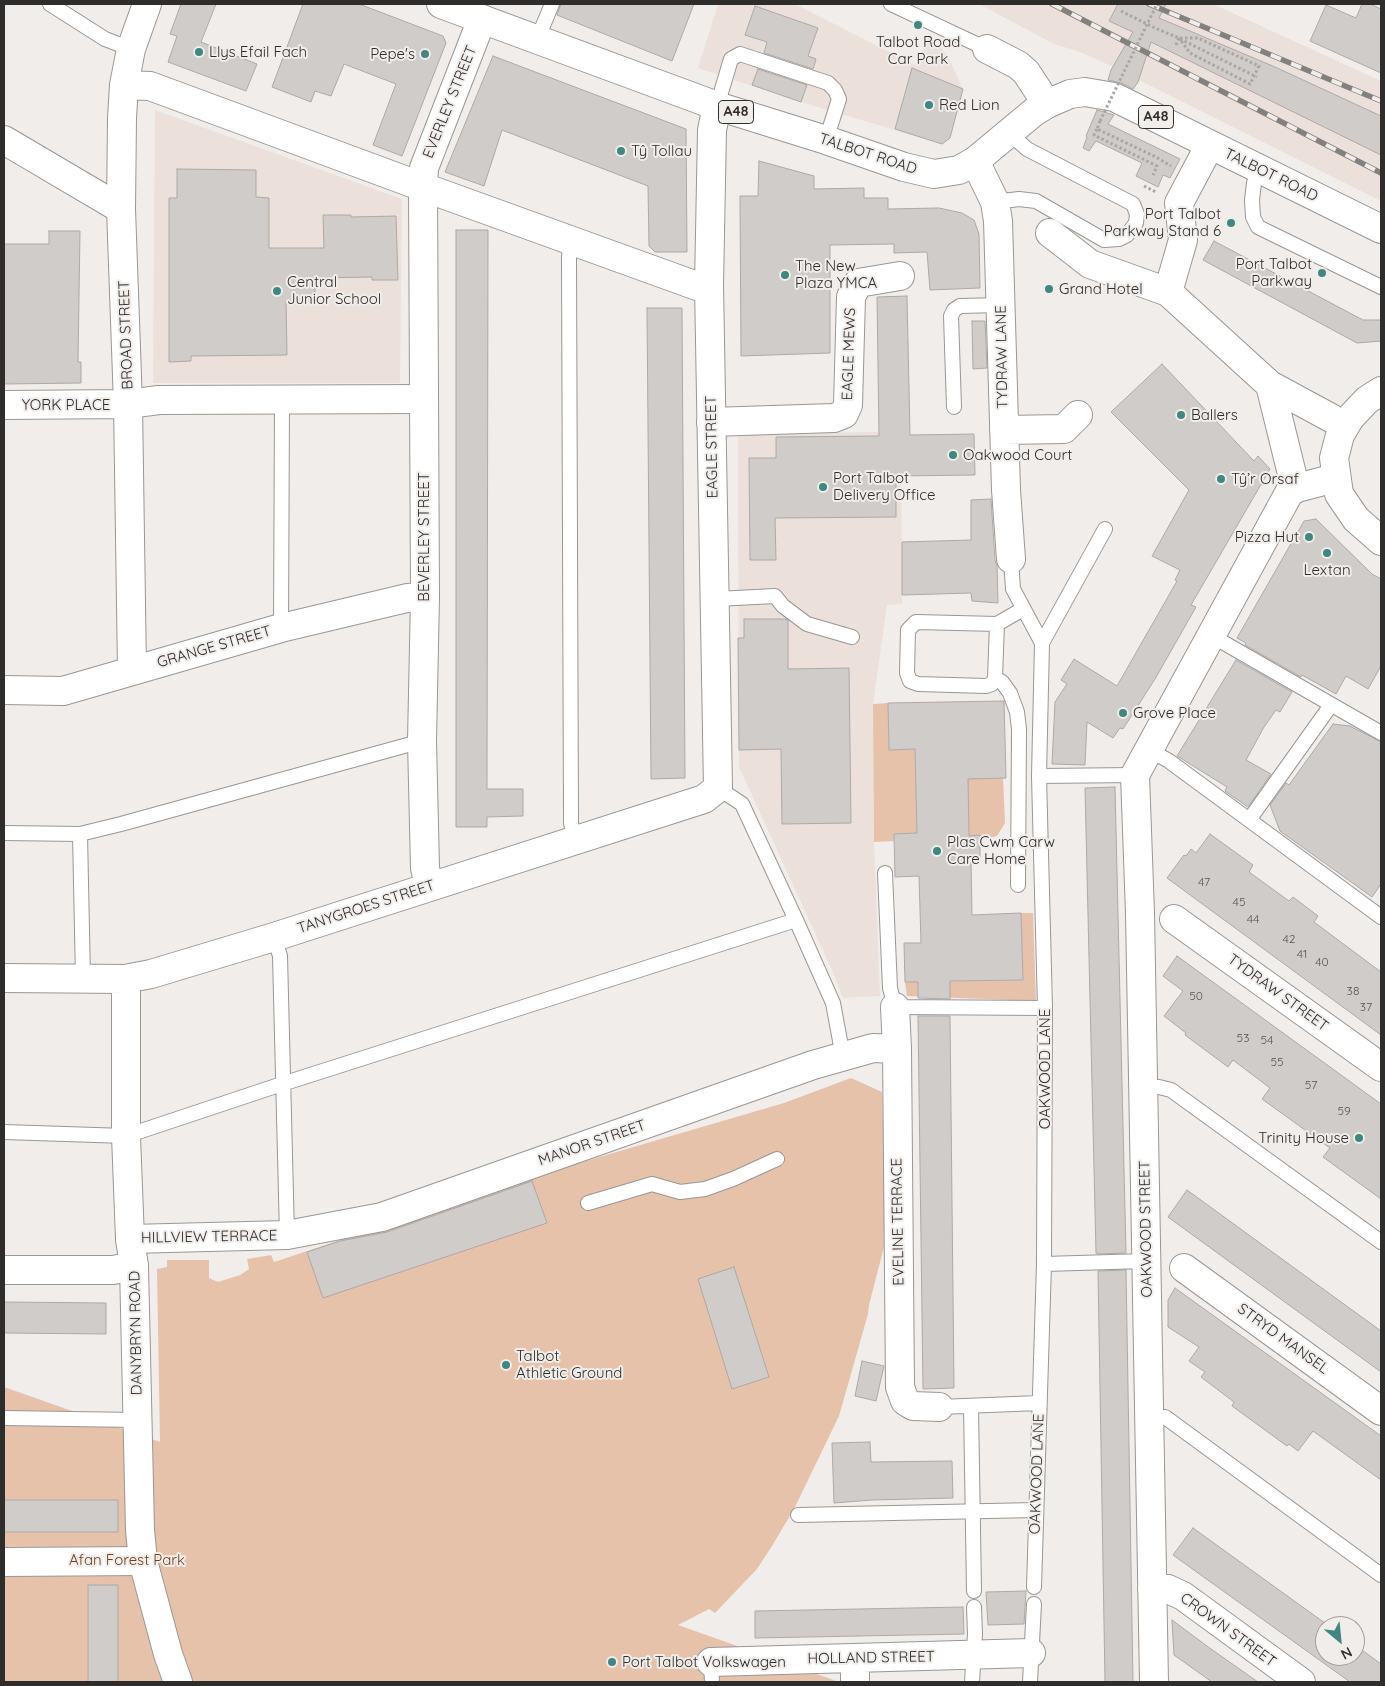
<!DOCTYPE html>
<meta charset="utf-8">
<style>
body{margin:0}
#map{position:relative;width:1385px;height:1686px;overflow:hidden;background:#f0edeb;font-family:Quicksand,sans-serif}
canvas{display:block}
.frame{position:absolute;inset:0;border:5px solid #2e2d2c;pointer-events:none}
.north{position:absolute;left:1315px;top:1616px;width:50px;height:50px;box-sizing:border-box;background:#f0edeb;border:1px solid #a2a09f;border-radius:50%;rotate:152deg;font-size:14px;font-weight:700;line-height:20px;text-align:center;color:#2e2d2c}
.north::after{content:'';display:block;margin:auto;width:18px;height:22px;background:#408781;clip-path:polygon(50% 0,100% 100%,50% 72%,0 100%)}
</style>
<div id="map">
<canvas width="1385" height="1686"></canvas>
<div class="frame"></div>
<div class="north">N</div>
</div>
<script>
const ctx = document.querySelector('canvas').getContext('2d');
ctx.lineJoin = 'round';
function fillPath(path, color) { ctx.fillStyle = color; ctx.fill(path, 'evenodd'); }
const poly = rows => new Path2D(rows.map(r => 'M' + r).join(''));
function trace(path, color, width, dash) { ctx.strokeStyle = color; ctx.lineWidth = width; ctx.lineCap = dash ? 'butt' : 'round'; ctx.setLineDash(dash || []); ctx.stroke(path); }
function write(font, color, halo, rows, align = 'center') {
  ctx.font = font + ' Quicksand,sans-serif'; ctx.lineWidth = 4; ctx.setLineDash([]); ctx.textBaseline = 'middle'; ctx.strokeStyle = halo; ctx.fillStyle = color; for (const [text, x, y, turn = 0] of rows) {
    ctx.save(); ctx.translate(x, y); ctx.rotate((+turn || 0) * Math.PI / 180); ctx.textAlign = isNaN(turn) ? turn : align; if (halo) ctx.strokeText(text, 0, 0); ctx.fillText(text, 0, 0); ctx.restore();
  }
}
fillPath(poly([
 [718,4,795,4,915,65,929,39,938,44,948,56,963,89,950,138,942,144,801,102,698,68],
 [979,4,1213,4,1381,81,1381,201,1111,66,1080,52,1054,44],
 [155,110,402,199,400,383,153,383],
 [862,432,901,432,902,604,887,605,873,704,874,842,880,996,843,998,831,968,739,767,738,435]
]), '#ebe1da');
fillPath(poly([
 [888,703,889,750,915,749,917,833,894,834,894,841,874,842,873,704],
 [980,748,981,779,1003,778,1005,823,997,836,980,840,979,835,969,836,968,795,960,795],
 [1021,913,1033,913,1036,1001,907,996,905,982,1023,980],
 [851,1078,882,1092,887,1235,869,1305,868,1314,839,1416,794,1509,772,1546,757,1569,715,1613,709,1609,678,1625,839,1682,4,1682,4,1387,160,1442,157,1269,167,1267,167,1260,209,1260,209,1278,218,1282,240,1275,249,1269,247,1259,271,1255,274,1262,531,1177,784,1103]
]), '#e6c2ab');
const building = poly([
 [181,4,216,4,201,42,257,64,246,91,168,62,177,36,170,34,181,4],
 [303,4,359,4,443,36,446,43,402,156,373,145,396,84,344,64,331,96,315,91,311,102,272,87,303,4],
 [561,4,694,4,672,61,557,15,561,4],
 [1118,4,1166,4,1159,18,1275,67,1381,116,1381,155,1151,42,1138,82,1133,89,1121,83,1108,80,1111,70,1133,32,1109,21,1118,4],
 [1362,4,1370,4,1381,9,1381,73,1310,41,1326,5,1356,18,1362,4],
 [755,6,818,28,808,56,816,59,813,69,764,53,767,42,745,35,755,6],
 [493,56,686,129,687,252,655,252,649,246,648,186,502,130,484,186,445,172,493,56],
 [912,68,963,89,950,138,942,144,895,129,912,68],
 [758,69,807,85,801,102,752,85,758,69],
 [1097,110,1114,115,1108,124,1180,159,1170,178,1163,175,1158,187,1136,176,1142,163,1096,141,1089,151,1083,148,1087,137,1086,136,1097,110],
 [759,161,814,176,814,189,864,188,864,198,888,198,888,209,939,208,962,213,974,220,979,234,980,288,930,290,927,252,894,253,894,244,830,245,830,353,741,356,740,196,758,196,759,161],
 [177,169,256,170,256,197,269,198,269,248,324,248,323,215,351,215,351,217,396,216,398,280,372,280,372,277,315,278,315,301,286,301,287,355,191,356,191,361,169,362,169,198,177,198,177,169],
 [456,230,488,230,487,789,523,789,523,816,487,817,487,827,456,827,456,230],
 [49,231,80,231,78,362,81,362,81,383,4,384,4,244,49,244,49,231],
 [1214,241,1363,320,1381,320,1381,341,1357,343,1203,260,1214,241],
 [907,296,910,435,974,434,975,475,896,476,896,517,775,518,776,560,750,560,749,458,776,458,776,437,879,436,877,297,907,296],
 [647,308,682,308,685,778,651,779,647,308],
 [972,321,985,321,987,368,973,369,972,321],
 [1162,364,1254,461,1258,456,1270,469,1191,605,1196,607,1155,679,1123,729,1120,728,1113,738,1087,722,1085,765,1052,764,1055,702,1067,684,1061,680,1074,659,1117,686,1177,581,1175,580,1180,570,1152,556,1189,490,1111,412,1162,364],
 [991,499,995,560,997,566,998,603,972,601,971,593,902,595,902,542,971,540,971,500,991,499],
 [1316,519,1372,574,1381,579,1381,666,1368,689,1346,676,1336,694,1302,675,1301,677,1245,645,1246,643,1237,638,1304,521,1316,519],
 [744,619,785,619,788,620,788,669,849,668,851,823,782,824,781,749,739,750,738,638,744,638,744,619],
 [1236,660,1292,692,1280,712,1276,710,1264,727,1246,760,1271,774,1248,807,1225,791,1227,787,1177,756,1236,660],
 [1004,701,1006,778,968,779,969,836,980,835,980,861,971,861,972,915,1021,913,1023,980,950,981,950,999,918,998,918,982,905,982,904,943,921,943,919,876,895,877,894,834,917,833,915,749,889,750,888,703,1004,701],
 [1333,724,1350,726,1381,742,1381,884,1372,897,1280,831,1270,805,1286,783,1289,785,1333,724],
 [1115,787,1126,1253,1098,1254,1096,1253,1085,788,1115,787],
 [1210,834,1253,865,1249,872,1289,901,1293,897,1318,916,1314,922,1381,972,1381,1035,1167,878,1184,855,1186,856,1191,849,1196,853,1210,834],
 [1177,956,1381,1104,1381,1199,1323,1157,1330,1148,1262,1099,1270,1088,1233,1060,1228,1067,1185,1035,1186,1033,1164,1016,1183,991,1163,976,1177,956],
 [918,1016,950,1016,954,1388,923,1389,918,1016],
 [532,1181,547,1223,323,1298,307,1252,340,1241,387,1232,532,1181],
 [1187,1190,1381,1331,1381,1372,1168,1217,1187,1190],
 [734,1267,769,1377,732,1389,698,1279,734,1267],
 [1126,1270,1133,1682,1105,1682,1098,1271,1126,1270],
 [1175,1288,1381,1436,1381,1480,1313,1431,1298,1451,1289,1444,1287,1446,1232,1406,1234,1402,1201,1377,1205,1372,1189,1361,1199,1347,1168,1327,1168,1300,1175,1288],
 [4,1302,106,1303,106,1334,4,1333,4,1302],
 [862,1361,884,1366,876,1401,855,1396,862,1361],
 [870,1442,871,1462,952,1461,953,1498,872,1500,834,1503,832,1443,870,1442],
 [4,1500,118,1500,118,1532,4,1532,4,1500],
 [1193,1528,1329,1626,1325,1626,1325,1656,1355,1656,1355,1645,1381,1664,1381,1682,1350,1682,1173,1555,1193,1528],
 [88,1585,118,1585,118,1682,88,1682,88,1585],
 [1026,1591,1024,1624,988,1625,986,1592,1026,1591],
 [963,1607,964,1634,755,1638,755,1611,963,1607],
 [1172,1620,1211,1649,1258,1682,1212,1682,1174,1655,1172,1620]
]);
fillPath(building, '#cfccca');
trace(building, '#aca9a7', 1);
const lane = poly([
 [50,4,105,39,131,49],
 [891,4,987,49],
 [537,40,552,4],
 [717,106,731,59,740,54,828,83,835,90,839,99,826,140],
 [1260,169,1254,183,1252,200,1253,217,1258,227,1381,287],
 [995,202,1019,199,1036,201,1104,240,1119,239,1127,235,1136,223,1137,214,1133,204,1027,149,1009,133],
 [570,239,569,259,571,823,575,840],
 [954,407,951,316,954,310,960,306,1001,305],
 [1011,559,1013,589,1042,643,1039,776,1045,1008,1044,1264,1034,1587],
 [716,599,775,596,783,606,807,624,852,637],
 [997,624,995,678,992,684,986,686,918,684,910,681,907,673,908,630,916,622,997,624,1023,609],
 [281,628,282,400],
 [1212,636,1381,733],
 [1042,643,1105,529],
 [995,678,1002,682,1010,693,1017,712,1019,729,1018,885],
 [1148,749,1169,761,1381,917],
 [1039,776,1135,775],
 [718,788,742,804,796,920,833,1003,843,1057],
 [1249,820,1331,705],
 [4,833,80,834,121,824,422,741],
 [80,834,83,979],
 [885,873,890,988,895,1007,1045,1008],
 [274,937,280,956,287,1235],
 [1144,1087,1159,1087,1171,1090,1381,1242],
 [4,1132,126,1136,282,1084,796,920],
 [588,1203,652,1184,680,1192,705,1189,733,1179,777,1159],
 [1044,1264,1145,1261],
 [971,1406,974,1591],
 [939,1407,1039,1403],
 [1150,1417,1165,1417,1381,1575],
 [4,1418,138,1420],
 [798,1515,1036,1510],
 [711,1662,712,1682],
 [972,1682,975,1634,974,1607],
 [1030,1682,1034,1604]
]);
const street = poly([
 [987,49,1018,65,1026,72,1047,104],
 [124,85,150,86,423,187,697,286,709,285],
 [4,140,121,209],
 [975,161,995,202,998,221,1006,490,1011,559],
 [1050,233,1090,264,1168,292,1270,385,1292,474],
 [1168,292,1183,240,1179,203,1204,156],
 [1270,385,1331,418],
 [1381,391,1367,400,1350,418,1340,435,1334,458,1339,494,1356,519,1381,541],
 [4,405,128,404,159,400,424,399],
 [711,422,834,418,844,414,848,405,851,297,858,283,900,276],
 [1004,430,1064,429,1078,415],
 [132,670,128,404,121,209,122,118,124,85,131,49,147,4],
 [4,690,63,691,281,628,407,598,425,597],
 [1174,919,1381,1067],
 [895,1007,897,1049,900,1387,905,1401,913,1406,939,1407],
 [130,1239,287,1235,382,1217,813,1065,873,1048,897,1049],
 [1184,1268,1381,1411],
 [4,1270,113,1270,134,1266],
 [4,1562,143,1561],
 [1152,1589,1168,1589,1183,1596,1301,1682],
 [855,1658,855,1682],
 [711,1662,1031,1653],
 [1154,1682,1140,913,1135,775,1289,493,1297,488,1335,478]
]);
const secondary = poly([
 [429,886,425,868,422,741,425,597,423,187,424,168,482,19],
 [4,978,125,979,151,974,274,937,704,799,718,788,709,285,712,130,717,106],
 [125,979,126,994,126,1136,130,1239,134,1266,140,1530,143,1561,168,1654,178,1682]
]);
const primary = poly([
 [441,4,717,106,826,140,904,167,934,174,959,170,975,161,1034,112,1047,104,1070,94,1085,92,1114,97,1381,229]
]);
trace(lane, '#9a9795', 16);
trace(street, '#9a9795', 30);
trace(secondary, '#9a9795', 30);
trace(primary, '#9a9795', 30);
trace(poly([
 [1121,11,1155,28,1179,38,1198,38,1259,66,1250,84,1190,53,1179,38],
 [1180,39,1257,77],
 [1176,45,1179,38],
 [1100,121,1097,129,1156,157,1171,166],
 [1097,129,1094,135,1157,166,1153,175],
 [1144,186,1156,192]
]), '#a9a6a5', 3, [2.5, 2.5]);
trace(lane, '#fff', 14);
trace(street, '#fff', 28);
trace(secondary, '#fff', 28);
trace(primary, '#fff', 28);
const rail = poly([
 [1052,4,1381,173],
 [1149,4,1381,101]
]);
trace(rail, '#83817f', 5.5);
trace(rail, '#f0edeb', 4, [11]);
trace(poly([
 [1100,121,1157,4]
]), '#a9a6a5', 3, [2.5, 2.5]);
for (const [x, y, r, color] of [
 [918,25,5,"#408781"],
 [199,52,5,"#408781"],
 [425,54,5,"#408781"],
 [929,105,5,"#408781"],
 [621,151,5,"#408781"],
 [1231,223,5,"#408781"],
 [1322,273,5,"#408781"],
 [785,275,5,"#408781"],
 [1049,289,5,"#408781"],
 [277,291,5,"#408781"],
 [1181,415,5,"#408781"],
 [953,455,5,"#408781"],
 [1221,479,5,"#408781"],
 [823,487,5,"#408781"],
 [1309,537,5,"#408781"],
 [1327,553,5,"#408781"],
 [1123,713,5,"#408781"],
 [937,851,5,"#408781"],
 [1359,1138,5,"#408781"],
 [506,1365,5,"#408781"],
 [612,1662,5,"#408781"]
]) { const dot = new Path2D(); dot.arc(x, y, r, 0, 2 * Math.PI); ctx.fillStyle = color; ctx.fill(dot); trace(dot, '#f0edeb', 2); }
write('12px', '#565554', null, [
 ["47",1204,882],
 ["45",1239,902],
 ["44",1253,919],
 ["42",1289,939],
 ["41",1302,954],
 ["40",1322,962],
 ["38",1353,991],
 ["50",1196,996],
 ["37",1366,1007],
 ["53",1243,1038],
 ["54",1267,1040],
 ["55",1277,1062],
 ["57",1311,1085],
 ["59",1344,1111]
]);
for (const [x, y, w] of [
 [736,112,35],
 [1156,117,35]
]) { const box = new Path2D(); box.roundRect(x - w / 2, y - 11.5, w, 23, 4); ctx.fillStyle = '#f0edeb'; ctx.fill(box); trace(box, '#2e2d2c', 1); }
write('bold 14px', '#2e2d2c', null, [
 ["A48",736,112],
 ["A48",1156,117]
]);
write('15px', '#2e2d2c', '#f0edeb', [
 ["Talbot Road",918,42,"center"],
 ["Car Park",918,59,"center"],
 ["Llys Efail Fach",209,52],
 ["Pepe's",415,54,"right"],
 ["Red Lion",939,105],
 ["Tŷ Tollau",631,151],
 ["Port Talbot",1221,214,"right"],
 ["Parkway Stand 6",1221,231,"right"],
 ["Port Talbot",1312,264,"right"],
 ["Parkway",1312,281,"right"],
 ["The New",795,266],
 ["Plaza YMCA",795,283],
 ["Central",287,282],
 ["Junior School",287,299],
 ["Grand Hotel",1059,289],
 ["Ballers",1191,415],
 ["Oakwood Court",963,455],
 ["Port Talbot",833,478],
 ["Delivery Office",833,495],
 ["Tŷ’r Orsaf",1231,479],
 ["Pizza Hut",1299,537,"right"],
 ["Lextan",1327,570,"center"],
 ["Grove Place",1133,713],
 ["Plas Cwm Carw",947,842],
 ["Care Home",947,859],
 ["Trinity House",1349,1138,"right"],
 ["Talbot",516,1356],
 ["Athletic Ground",516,1373],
 ["Port Talbot Volkswagen",622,1662]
], 'left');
write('15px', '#2e2d2c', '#f0edeb', [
 ["EVERLEY STREET",450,102,-68],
 ["TALBOT ROAD",868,154,18],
 ["TALBOT ROAD",1271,175,26],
 ["BROAD STREET",126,335,-92],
 ["EAGLE MEWS",849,354,-88],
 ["TYDRAW LANE",1002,357,-91],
 ["YORK PLACE",66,405],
 ["EAGLE STREET",712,447,-91],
 ["BEVERLEY STREET",424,537,-90],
 ["GRANGE STREET",214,647,-16],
 ["TANYGROES STREET",366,907,-18],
 ["TYDRAW STREET",1278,993,36],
 ["OAKWOOD LANE",1045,1069,-90],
 ["MANOR STREET",592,1143,-19],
 ["EVELINE TERRACE",898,1222,-91],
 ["OAKWOOD STREET",1146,1229,-91],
 ["HILLVIEW TERRACE",209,1237,-1],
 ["DANYBRYN ROAD",136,1333,-91],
 ["STRYD MANSEL",1283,1339,36],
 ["OAKWOOD LANE",1037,1474,-88],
 ["CROWN STREET",1228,1630,36],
 ["HOLLAND STREET",871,1658,-1]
]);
write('15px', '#72411d', '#f0edeb', [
 ["Afan Forest Park",127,1560]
]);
</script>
